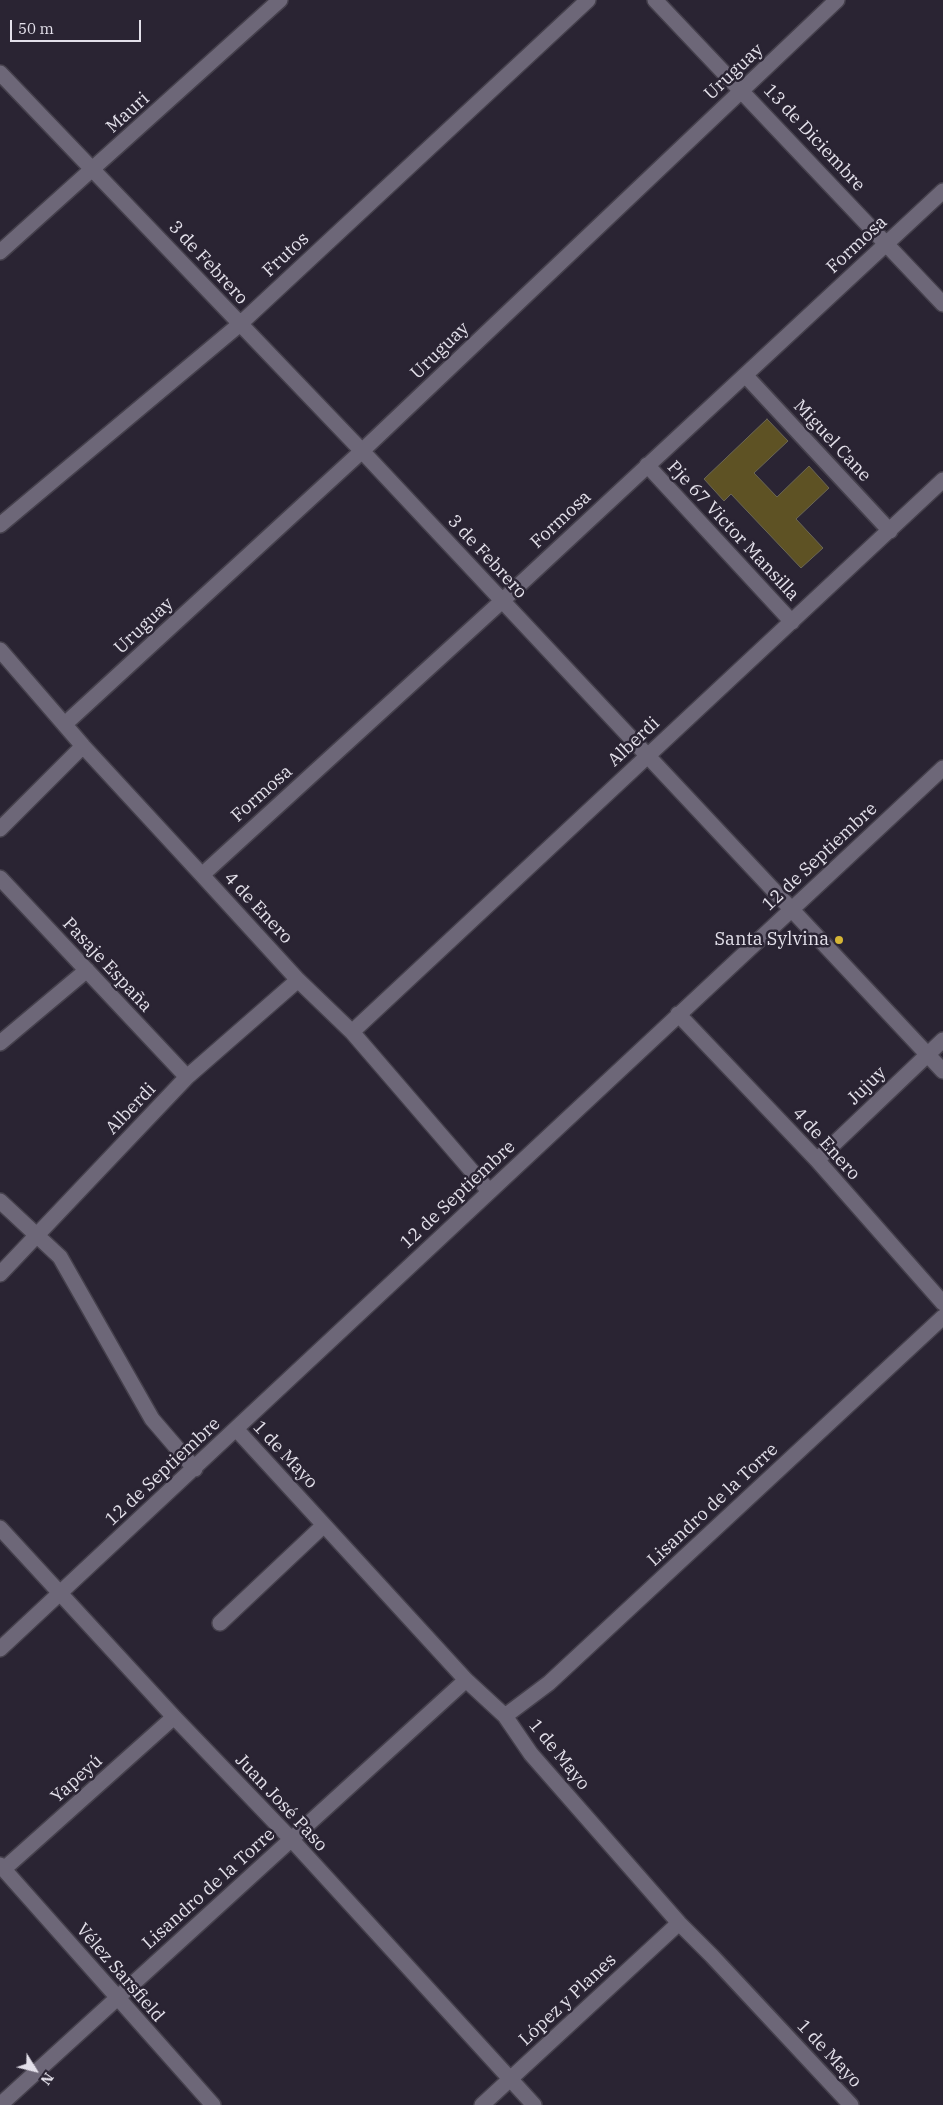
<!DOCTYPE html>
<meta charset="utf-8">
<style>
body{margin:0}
#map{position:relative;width:943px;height:2105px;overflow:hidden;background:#2a2433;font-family:"IBM Plex Serif",serif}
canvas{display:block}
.north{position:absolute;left:10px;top:2045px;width:50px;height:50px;-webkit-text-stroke:4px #2a2433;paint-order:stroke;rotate:126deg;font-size:14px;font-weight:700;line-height:20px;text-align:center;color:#e3e0ea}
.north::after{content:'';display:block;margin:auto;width:18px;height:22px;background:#e3e0ea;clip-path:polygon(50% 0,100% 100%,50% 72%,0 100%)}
.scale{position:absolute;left:10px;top:20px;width:131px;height:22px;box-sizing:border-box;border:2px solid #e3e0ea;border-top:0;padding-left:6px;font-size:15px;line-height:18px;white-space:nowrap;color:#e3e0ea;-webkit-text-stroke:4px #2a2433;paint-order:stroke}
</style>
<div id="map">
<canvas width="943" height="2105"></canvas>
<div class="north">N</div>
<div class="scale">50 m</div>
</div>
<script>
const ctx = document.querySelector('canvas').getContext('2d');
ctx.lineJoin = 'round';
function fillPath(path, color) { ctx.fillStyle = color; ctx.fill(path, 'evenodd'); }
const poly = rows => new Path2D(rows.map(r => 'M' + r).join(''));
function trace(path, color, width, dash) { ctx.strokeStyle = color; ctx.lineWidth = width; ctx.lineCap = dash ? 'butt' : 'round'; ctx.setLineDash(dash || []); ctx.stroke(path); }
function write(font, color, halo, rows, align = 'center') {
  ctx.font = font + ' "IBM Plex Serif",serif'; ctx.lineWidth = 5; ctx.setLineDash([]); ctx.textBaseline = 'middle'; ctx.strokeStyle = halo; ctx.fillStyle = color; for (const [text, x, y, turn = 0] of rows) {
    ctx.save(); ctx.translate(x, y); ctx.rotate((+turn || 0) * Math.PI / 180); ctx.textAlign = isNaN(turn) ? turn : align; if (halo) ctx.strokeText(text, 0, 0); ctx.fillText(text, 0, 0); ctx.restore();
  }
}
const building = poly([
 [767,419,788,441,754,473,777,497,809,466,829,488,796,519,823,548,801,568,731,494,724,501,704,479,767,419]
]);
fillPath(building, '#5e5224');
trace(building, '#6b6755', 1);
const minor = poly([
 [655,0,943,304],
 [0,73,362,451,943,1071],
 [0,252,280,0],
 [746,376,890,531],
 [647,465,792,622],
 [0,525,240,324,588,0],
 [0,650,83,746,202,875,298,980,352,1032,489,1191],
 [65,724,362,451,837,0],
 [0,829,83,746],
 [202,875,502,601,943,191],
 [0,878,187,1077],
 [678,1014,817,1160,943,1303],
 [352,1032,943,480],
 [0,1043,87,970],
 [817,1160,943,1040],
 [0,1201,60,1257,152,1419,195,1469],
 [0,1274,187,1077,298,980],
 [237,1430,466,1680,505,1716,531,1754,679,1923,712,1956,851,2105],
 [0,1528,174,1717,291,1839,534,2105],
 [220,1623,324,1525],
 [0,1649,943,768],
 [505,1716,549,1683,943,1317],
 [0,1865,213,2105],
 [4,1869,174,1717],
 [0,2105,466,1680],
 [482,2105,679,1923]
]);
trace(minor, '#45404c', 18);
trace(minor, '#6d6778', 15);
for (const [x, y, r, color] of [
 [839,940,5,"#d5b535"]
]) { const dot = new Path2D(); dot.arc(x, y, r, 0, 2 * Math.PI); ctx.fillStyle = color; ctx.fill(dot); trace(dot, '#2a2433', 2); }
write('18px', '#e3e0ea', '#2a2433', [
 ["Uruguay",734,72,-43],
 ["Mauri",128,113,-42],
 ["13 de Diciembre",814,138,47],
 ["Formosa",857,245,-43],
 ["Frutos",286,255,-43],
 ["3 de Febrero",208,263,47],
 ["Uruguay",440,351,-44],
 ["Miguel Cane",832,441,47],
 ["Formosa",561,520,-43],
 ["Pje 67 Victor Mansilla",733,531,47],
 ["3 de Febrero",487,557,47],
 ["Uruguay",144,626,-43],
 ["Alberdi",634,742,-43],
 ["Formosa",262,794,-42],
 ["12 de Septiembre",820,857,-43],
 ["4 de Enero",258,908,47],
 ["Pasaje España",107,965,47],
 ["Jujuy",867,1086,-44],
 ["Alberdi",131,1109,-46],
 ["4 de Enero",826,1144,48],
 ["12 de Septiembre",458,1195,-43],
 ["1 de Mayo",285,1455,47],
 ["12 de Septiembre",163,1472,-43],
 ["Lisandro de la Torre",713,1505,-43],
 ["1 de Mayo",559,1755,51],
 ["Yapeyú",77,1779,-42],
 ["Juan José Paso",281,1803,47],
 ["Lisandro de la Torre",209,1889,-42],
 ["Vélez Sarsfield",120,1973,49],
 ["López y Planes",568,2000,-43],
 ["1 de Mayo",829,2054,47]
]);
write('18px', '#e3e0ea', '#2a2433', [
 ["Santa Sylvina",829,940]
], 'right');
</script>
